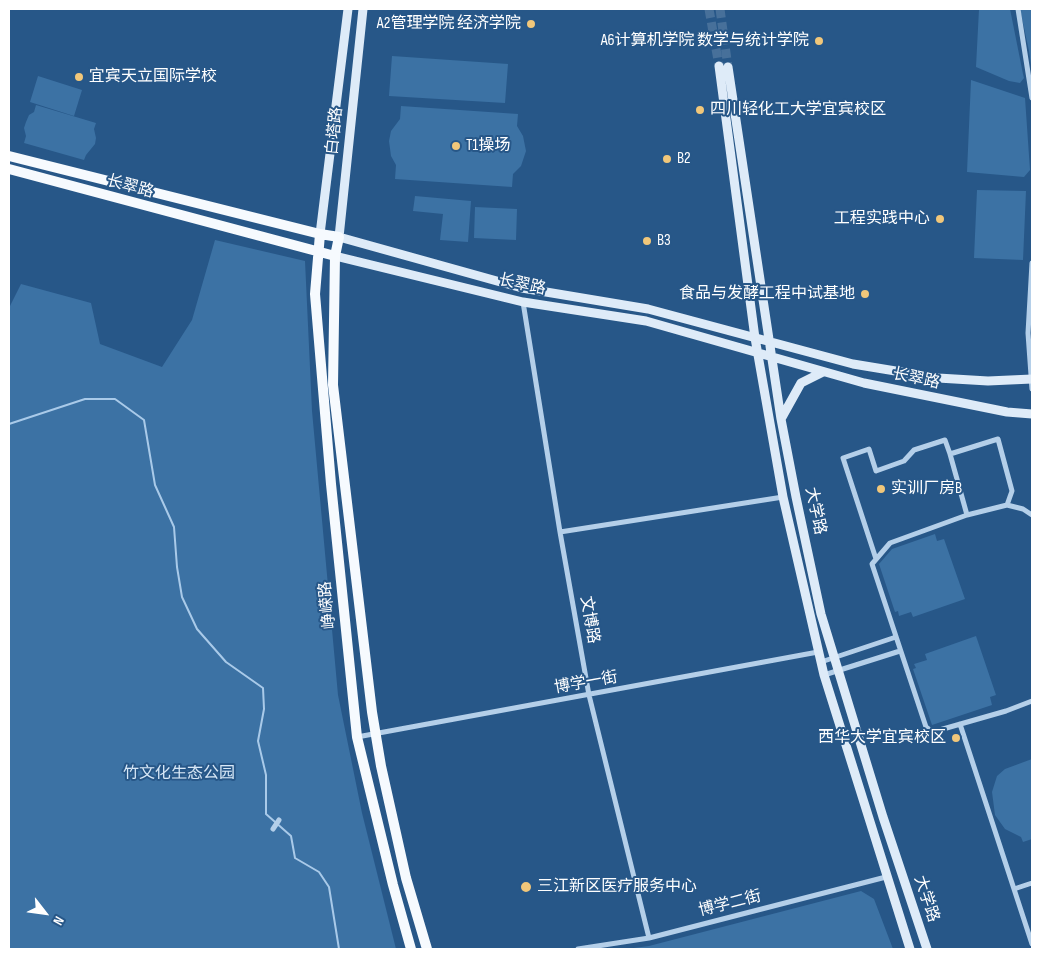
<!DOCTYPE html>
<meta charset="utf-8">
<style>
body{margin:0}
#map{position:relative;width:1041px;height:958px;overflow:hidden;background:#275788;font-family:"Sofia Sans Condensed",sans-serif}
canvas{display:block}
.frame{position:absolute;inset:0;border:10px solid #fff;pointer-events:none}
.north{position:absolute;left:20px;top:888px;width:50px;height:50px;-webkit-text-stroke:4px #275788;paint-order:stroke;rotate:120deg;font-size:14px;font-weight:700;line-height:20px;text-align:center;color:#fff}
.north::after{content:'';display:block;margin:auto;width:18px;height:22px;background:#fff;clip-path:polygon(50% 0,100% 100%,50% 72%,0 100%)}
</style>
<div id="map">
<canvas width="1041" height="958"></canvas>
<div class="frame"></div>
<div class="north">N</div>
</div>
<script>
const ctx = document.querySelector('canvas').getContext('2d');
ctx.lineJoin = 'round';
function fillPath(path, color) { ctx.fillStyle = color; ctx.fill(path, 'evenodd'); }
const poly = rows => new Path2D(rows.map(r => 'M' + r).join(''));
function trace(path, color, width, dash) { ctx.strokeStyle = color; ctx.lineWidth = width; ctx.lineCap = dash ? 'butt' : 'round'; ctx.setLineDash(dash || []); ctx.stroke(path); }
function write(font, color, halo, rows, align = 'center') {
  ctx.font = font + ' "Sofia Sans Condensed","Noto Sans SC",sans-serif'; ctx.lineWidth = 4; ctx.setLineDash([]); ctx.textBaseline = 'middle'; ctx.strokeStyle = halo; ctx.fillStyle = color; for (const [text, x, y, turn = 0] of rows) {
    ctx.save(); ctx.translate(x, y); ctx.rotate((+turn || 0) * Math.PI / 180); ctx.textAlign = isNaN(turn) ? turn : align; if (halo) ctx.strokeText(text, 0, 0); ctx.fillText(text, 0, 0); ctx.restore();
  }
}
fillPath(poly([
 [979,9,1010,9,1023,74,1024,78,1020,83,1009,81,976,67],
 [1020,9,1032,9,1032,72,1029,51],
 [392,56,508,64,505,103,389,96],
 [38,76,82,90,74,116,30,102],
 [971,80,1025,98,1030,170,1024,177,967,172],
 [36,105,96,123,94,129,96,138,95,144,86,155,84,160,24,143,26,136,24,128,26,122,29,115,34,112],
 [401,106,518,114,517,126,523,136,526,151,521,166,513,174,512,187,395,179,396,165,391,156,389,141,391,131,400,119],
 [977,190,1026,191,1023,260,974,258],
 [415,196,471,201,468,242,440,240,443,214,413,211],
 [475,207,517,209,516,240,474,238],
 [215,240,305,261,312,411,338,695,362,813,396,949,9,949,9,308,21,284,91,303,100,344,162,367,192,320],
 [935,534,937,541,944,539,965,599,913,617,911,612,899,616,898,611,895,612,879,564,892,549],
 [976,636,996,695,990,697,992,705,932,725,913,669,916,668,914,664,927,660,925,654],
 [1032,759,1032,839,1023,842,1021,837,1005,829,995,815,992,792,997,776,1005,769],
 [861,891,874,899,893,949,626,949,649,946]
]), '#3c72a4');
trace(poly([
 [9,424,85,399,115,399,144,420,155,485,174,527,177,567,182,597,197,629,226,662,263,688,264,709,258,741,266,775,266,814,291,836,295,858,319,872,329,887,339,949]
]), '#a9cae9', 2);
trace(poly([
 [709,9,719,66],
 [720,9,728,67]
]), '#47709a', 9, [9, 4.5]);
trace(poly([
 [1018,9,1032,98],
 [1032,263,1028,333,1032,389],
 [523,302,560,532,589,695,649,938],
 [950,454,967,515],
 [1032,515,1023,509,1007,505,967,515,890,543,872,564,926,727,930,730,936,731,1006,711,1032,701],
 [560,532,783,497],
 [876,559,843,458,869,449,876,471,904,461,914,450,945,440,950,454,998,439,1012,491,1007,505],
 [821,662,896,637],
 [824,675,900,651],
 [960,724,1032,944],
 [357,737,818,652],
 [273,829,279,820],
 [1014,889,1032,883],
 [578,949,649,938,886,877]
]), '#b4cfe9', 5);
trace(poly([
 [363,9,339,237,522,288,648,309,853,364,938,378,988,381,1032,379],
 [719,66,755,338,783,497,824,675,910,949],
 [728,67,781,419,796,497,821,614,883,817,927,949],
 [320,234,348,9],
 [335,256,523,302,646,321,864,383,1007,412,1032,414],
 [781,419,801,383,823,372]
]), '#deebf8', 9);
trace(poly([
 [9,156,320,234,339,237,335,256,333,385,372,712,381,766,406,878,427,949],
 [9,169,335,256],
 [320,234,315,294,331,484,357,737,393,885,411,949]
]), '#f6fafe', 10);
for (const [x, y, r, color] of [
 [531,24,5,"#f1c77a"],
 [819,41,5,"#f1c77a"],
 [79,77,5,"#f1c77a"],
 [700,110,5,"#f1c77a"],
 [456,146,5,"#f1c77a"],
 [667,159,5,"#f1c77a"],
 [940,219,5,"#f1c77a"],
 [647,241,5,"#f1c77a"],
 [865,294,5,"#f1c77a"],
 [881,489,5,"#f1c77a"],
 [956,738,5,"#f1c77a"],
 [526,887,6,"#f1c77a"]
]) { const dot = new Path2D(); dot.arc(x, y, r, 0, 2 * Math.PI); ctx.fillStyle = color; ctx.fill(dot); trace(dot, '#275788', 2); }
write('16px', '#fff', '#275788', [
 ["A2管理学院 经济学院",521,24,"right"],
 ["A6计算机学院 数学与统计学院",809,41,"right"],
 ["宜宾天立国际学校",89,77],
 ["四川轻化工大学宜宾校区",710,110],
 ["T1操场",466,146],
 ["B2",677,159],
 ["工程实践中心",930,219,"right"],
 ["B3",657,241],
 ["食品与发酵工程中试基地",855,294,"right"],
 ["实训厂房B",891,489],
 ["西华大学宜宾校区",946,738,"right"],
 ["三江新区医疗服务中心",537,887]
], 'left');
write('16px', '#fff', '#275788', [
 ["白塔路",335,131,-84],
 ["长翠路",130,187,15],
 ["长翠路",522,285,12],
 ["长翠路",916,379,12],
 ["大学路",815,511,78],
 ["峥嵘路",328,605,-96],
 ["文博路",589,620,80],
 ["博学一街",586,683,-10],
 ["大学路",926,899,72],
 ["博学二街",730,904,-14]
]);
write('16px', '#d8e8f7', '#275788', [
 ["竹文化生态公园",179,774]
]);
</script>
